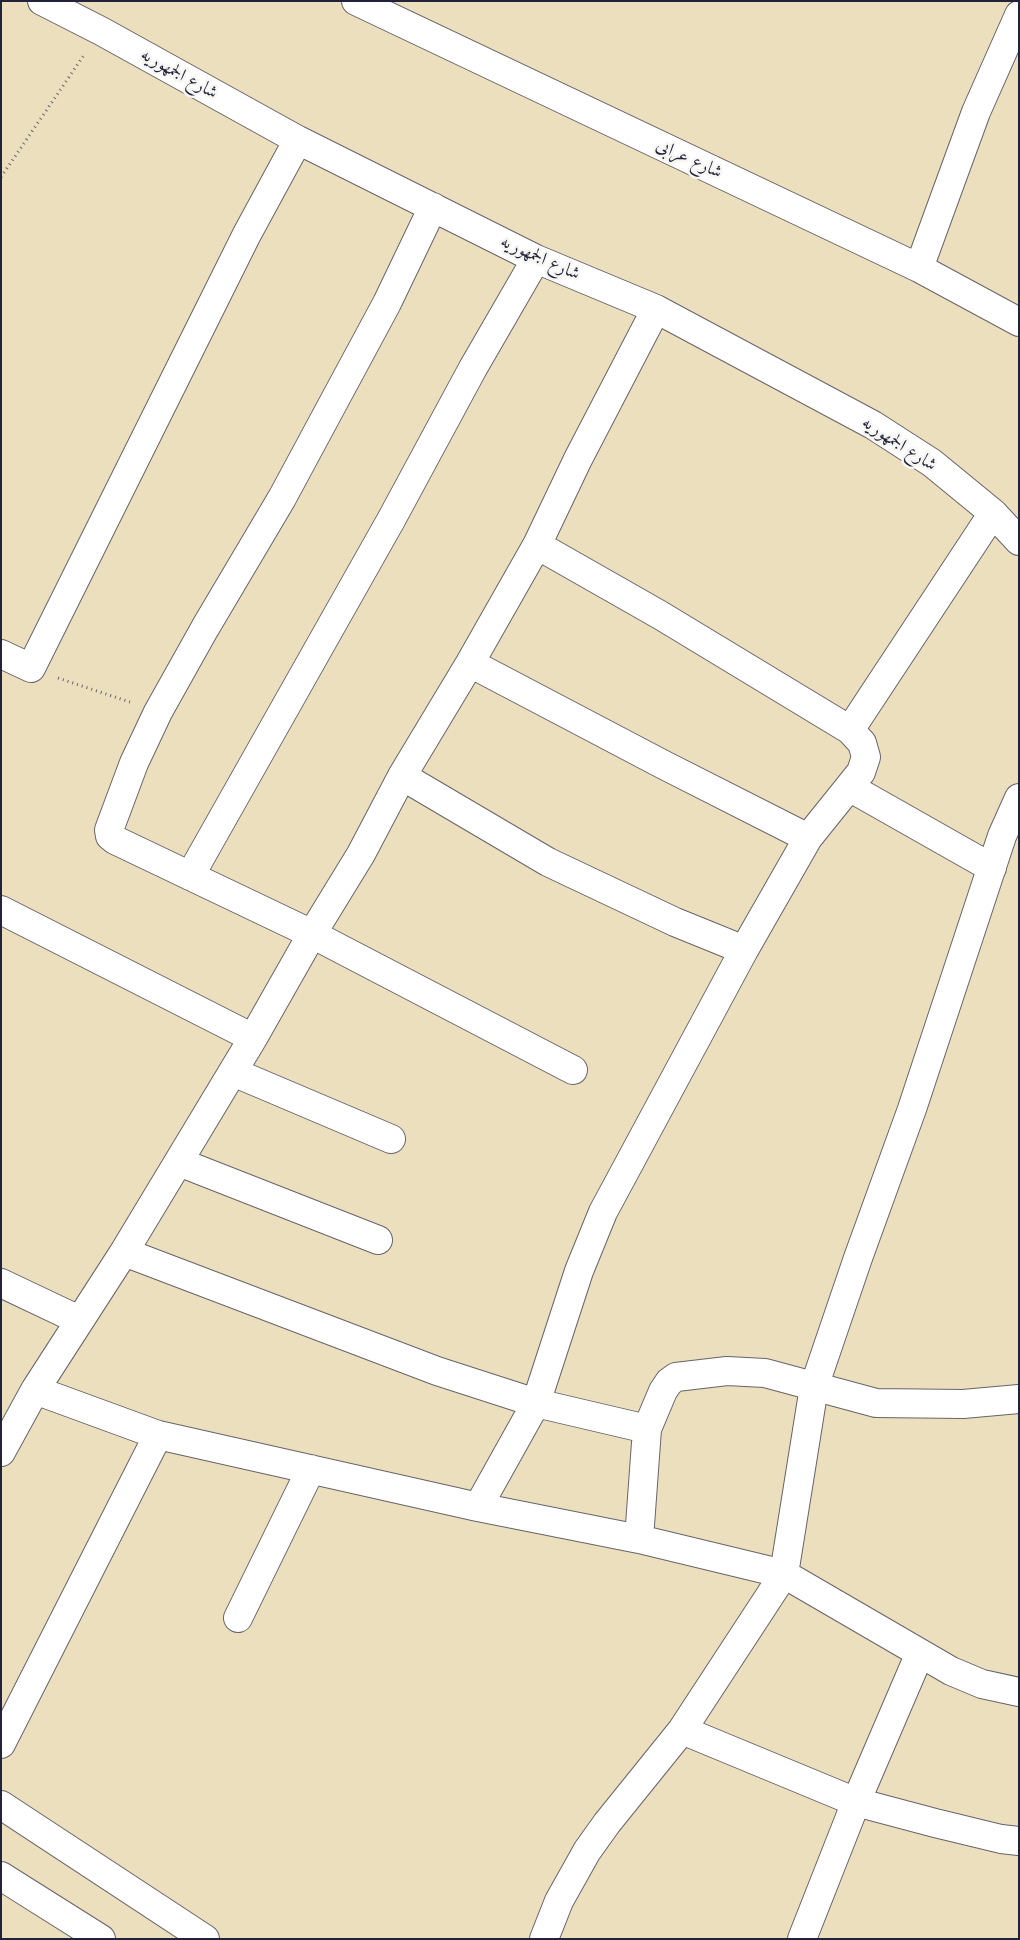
<!DOCTYPE html>
<meta charset="utf-8">
<style>
body{margin:0}
#map{position:relative;width:1020px;height:1940px;overflow:hidden;background:#ebdfbe;font-family:"Old Standard TT",serif}
canvas{display:block}
.frame{position:absolute;inset:0;border:2px solid #22223b;pointer-events:none}
</style>
<div id="map">
<canvas width="1020" height="1940"></canvas>
<div class="frame"></div>
</div>
<script>
const ctx = document.querySelector('canvas').getContext('2d');
ctx.lineJoin = 'round';
const poly = rows => new Path2D(rows.map(r => 'M' + r).join(''));
function trace(path, color, width, dash) { ctx.strokeStyle = color; ctx.lineWidth = width; ctx.lineCap = dash ? 'butt' : 'round'; ctx.setLineDash(dash || []); ctx.stroke(path); }
function write(font, color, halo, rows, align = 'center') {
  ctx.font = font + ' "Old Standard TT",Amiri,serif'; ctx.lineWidth = 5; ctx.setLineDash([]); ctx.textBaseline = 'middle'; ctx.strokeStyle = halo; ctx.fillStyle = color; for (const [text, x, y, turn = 0] of rows) {
    ctx.save(); ctx.translate(x, y); ctx.rotate((+turn || 0) * Math.PI / 180); ctx.textAlign = isNaN(turn) ? turn : align; if (halo) ctx.strokeText(text, 0, 0); ctx.fillText(text, 0, 0); ctx.restore();
  }
}
const minor = poly([
 [42,1,101,31,298,140,536,259,656,309,873,425,932,463,993,513,1019,541],
 [356,1,919,268,1019,322],
 [433,207,387,303,282,498,205,628,158,712,134,763,109,830,110,836,115,840,312,934,573,1070],
 [919,268,976,112,1019,15],
 [1,654,31,668,247,234,298,140],
 [470,663,664,765,808,838],
 [850,730,993,513],
 [402,776,548,862,675,922,744,950],
 [849,787,992,868],
 [190,876,391,520,473,368,536,259],
 [1,910,253,1038],
 [233,1072,391,1139],
 [179,1162,378,1240],
 [124,1252,437,1371,536,1403,647,1429],
 [1,1283,79,1320],
 [35,1390,158,1435,478,1507,639,1539,784,1574,951,1671,982,1684,1019,1692],
 [1,1452,35,1390,124,1252,253,1038,312,934,361,854,402,776,470,663,537,545,578,459,656,309],
 [478,1507,536,1403,579,1271,603,1212,744,950,808,838,861,772,866,757,862,743,850,730,660,615,537,545],
 [639,1539,647,1429,663,1391,669,1382,676,1377,727,1371,765,1373,876,1403,963,1404,1019,1399],
 [238,1618,311,1469],
 [682,1730,856,1802,935,1823,1001,1839,1019,1841],
 [1,1744,158,1435],
 [1,1805,205,1939],
 [1,1876,101,1939],
 [544,1939,559,1901,587,1851,607,1823,682,1730,784,1574,814,1387,858,1258,912,1109,1002,836,1019,798],
 [802,1939,856,1802,920,1653]
]);
trace(minor, '#686469', 30);
trace(poly([
 [1,177,84,55],
 [58,678,130,702]
]), '#686469', 3, [1, 4]);
trace(minor, '#fff', 28);
write('18px', '#22223b', '#f6f6f2', [
 ["شارع الجمهوريه",179,74,29],
 ["شارع عرابى",689,159,25],
 ["شارع الجمهوريه",540,258,24],
 ["شارع الجمهوريه",899,444,33]
]);
</script>
